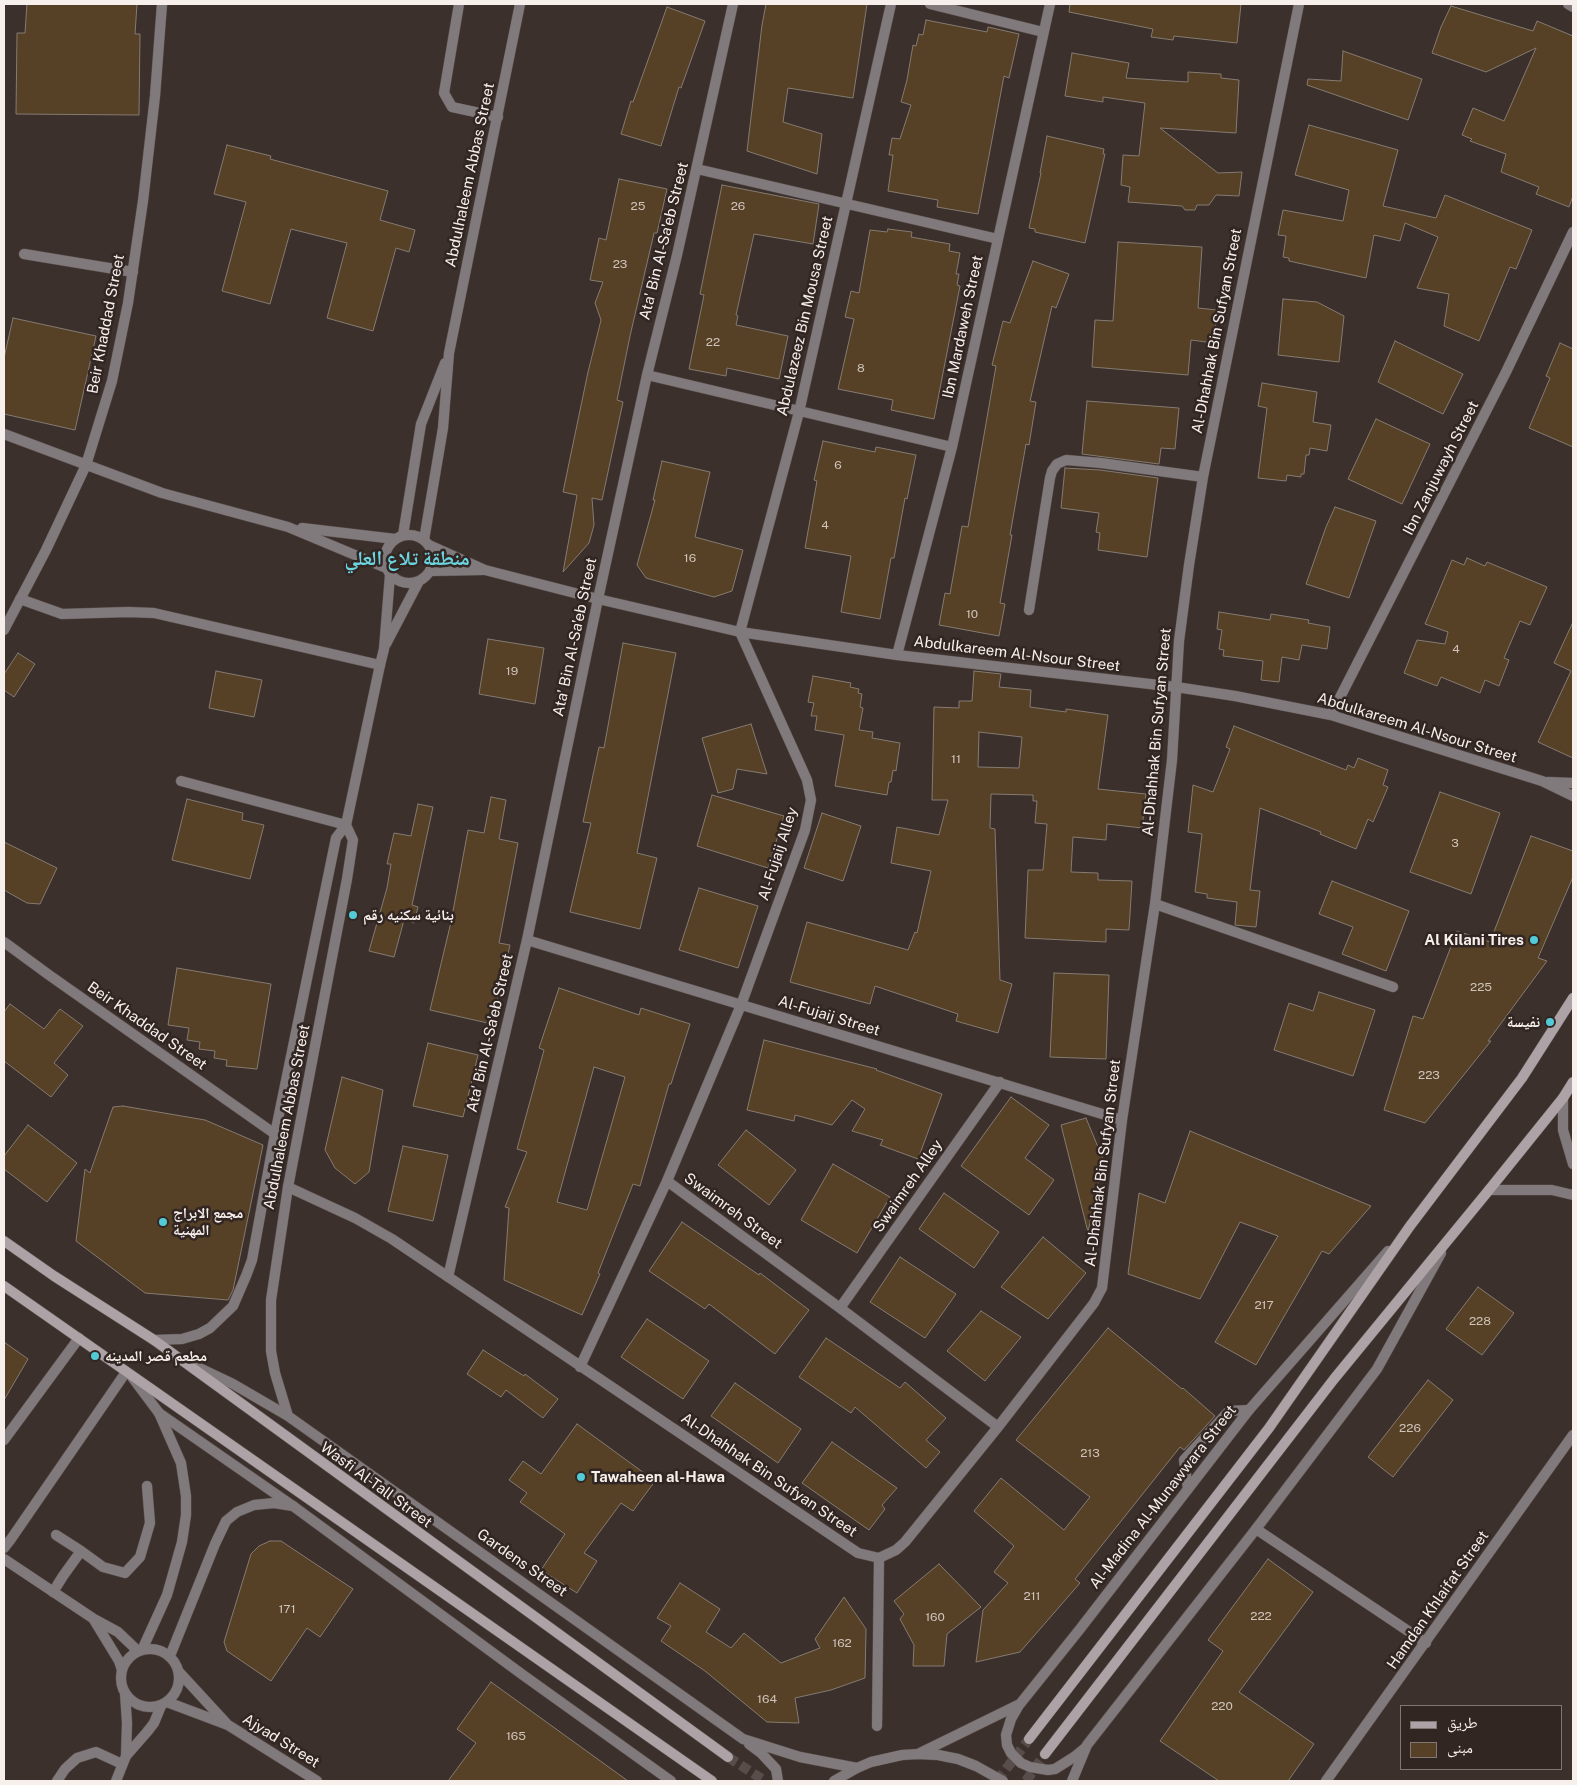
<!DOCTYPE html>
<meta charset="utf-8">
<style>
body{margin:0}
#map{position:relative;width:1577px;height:1785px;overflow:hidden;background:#3c302d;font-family:"Public Sans","Noto Naskh Arabic",sans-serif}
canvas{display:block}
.frame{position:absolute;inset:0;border:5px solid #f7efec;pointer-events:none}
.legend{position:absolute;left:1400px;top:1705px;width:162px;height:65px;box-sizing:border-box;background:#322623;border:1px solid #817673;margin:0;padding:6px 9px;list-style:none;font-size:15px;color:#f7efec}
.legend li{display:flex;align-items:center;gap:10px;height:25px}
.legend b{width:25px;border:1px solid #817673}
</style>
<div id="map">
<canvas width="1577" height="1785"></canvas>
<div class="frame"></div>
<ul class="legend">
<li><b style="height:6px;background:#ada2a5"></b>طريق</li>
<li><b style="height:14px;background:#564026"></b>مبنى</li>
</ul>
</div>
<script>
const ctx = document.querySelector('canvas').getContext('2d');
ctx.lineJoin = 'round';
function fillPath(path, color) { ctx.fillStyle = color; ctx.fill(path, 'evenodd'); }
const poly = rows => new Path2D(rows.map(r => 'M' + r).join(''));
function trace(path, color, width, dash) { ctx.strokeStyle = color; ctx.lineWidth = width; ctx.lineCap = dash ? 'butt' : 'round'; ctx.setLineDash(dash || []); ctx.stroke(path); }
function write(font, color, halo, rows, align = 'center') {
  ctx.font = font + ' "Public Sans","Noto Naskh Arabic",sans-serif'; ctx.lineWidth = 5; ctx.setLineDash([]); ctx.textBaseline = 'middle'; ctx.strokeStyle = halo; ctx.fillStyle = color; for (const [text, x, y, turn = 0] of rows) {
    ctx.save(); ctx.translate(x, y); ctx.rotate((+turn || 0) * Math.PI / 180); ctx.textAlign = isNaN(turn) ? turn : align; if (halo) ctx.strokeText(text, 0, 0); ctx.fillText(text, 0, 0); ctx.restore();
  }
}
const building = poly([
 [27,4,137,4,135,34,140,34,139,115,16,114,17,33,25,33,27,4],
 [766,4,867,4,853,98,788,88,783,122,822,134,817,174,747,151,762,25,766,4],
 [1070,4,1241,4,1237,43,1174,36,1173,40,1151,37,1153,29,1069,12,1070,4],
 [1451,6,1533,31,1537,21,1573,36,1573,196,1569,207,1536,194,1539,187,1501,172,1506,154,1470,141,1472,139,1462,135,1473,108,1504,121,1536,48,1486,72,1432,53,1441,27,1451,6],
 [667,7,705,21,681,88,679,87,661,146,621,134,631,101,633,102,667,7],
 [926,20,987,32,988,27,1019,34,1009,78,1004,76,978,214,937,207,938,200,888,191,893,155,889,155,892,138,900,139,911,105,901,102,907,80,913,45,916,46,919,34,923,35,926,20],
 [1343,51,1422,79,1408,120,1307,85,1308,79,1341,81,1343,51],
 [1072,53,1129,63,1126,78,1188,82,1188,72,1221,74,1221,78,1239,80,1236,133,1160,128,1218,173,1242,172,1239,196,1216,195,1209,205,1197,205,1195,210,1185,210,1182,206,1128,202,1130,187,1121,185,1123,155,1139,156,1145,103,1103,97,1103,102,1065,96,1072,53],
 [1309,125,1398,150,1383,206,1436,218,1445,195,1532,230,1516,269,1510,267,1479,341,1444,326,1449,294,1417,288,1438,237,1405,223,1400,241,1374,235,1366,278,1289,261,1289,258,1283,257,1286,236,1278,235,1283,210,1343,221,1349,190,1295,175,1309,125],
 [1047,136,1104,149,1103,154,1105,154,1085,243,1035,232,1035,229,1029,228,1041,173,1040,173,1047,136],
 [227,145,271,156,270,159,388,191,380,220,415,230,409,252,396,248,373,331,327,318,347,243,291,229,270,304,222,291,246,202,214,194,227,145],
 [619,179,667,189,657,233,654,233,630,336,617,400,623,402,602,500,592,498,594,525,589,543,563,572,577,495,563,492,588,372,601,320,595,303,603,282,590,280,599,238,606,240,619,179],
 [722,185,819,204,813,244,754,234,736,315,738,316,736,325,788,336,779,379,727,368,726,376,689,369,704,295,700,294,722,185],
 [888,229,912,232,911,237,950,244,949,251,960,253,956,274,959,274,957,285,960,286,934,419,891,410,893,400,838,389,854,319,845,317,851,291,859,293,870,230,887,232,888,229],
 [1118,242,1202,247,1198,308,1217,310,1214,343,1191,340,1188,375,1092,367,1095,320,1113,321,1118,242],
 [1033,261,1069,274,1056,308,1052,306,1030,401,1036,402,1029,445,1026,444,1010,535,1012,535,1000,603,1005,604,999,636,939,625,945,593,950,594,962,526,968,527,996,366,992,365,1003,321,1010,323,1033,261],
 [1283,299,1317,302,1344,316,1339,362,1278,355,1283,299],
 [13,318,96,336,75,430,4,414,4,358,13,318],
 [1395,341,1463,374,1443,414,1378,382,1395,341],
 [1560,343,1573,349,1573,447,1529,428,1550,378,1546,376,1560,343],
 [1262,383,1317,392,1313,422,1331,425,1327,451,1310,448,1309,455,1306,455,1304,474,1301,474,1301,477,1287,475,1286,481,1258,478,1267,408,1258,406,1262,383],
 [1087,401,1179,408,1175,449,1161,448,1159,464,1082,454,1087,401],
 [1376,419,1430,444,1402,504,1348,479,1376,419],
 [823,441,875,452,876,447,916,455,907,499,905,498,894,558,891,558,880,619,841,612,851,556,805,548,817,481,814,480,823,441],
 [662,461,710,472,695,537,743,550,732,591,714,597,646,578,637,565,655,500,653,500,662,461],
 [1065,468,1100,470,1158,478,1147,557,1098,550,1100,533,1096,532,1099,513,1061,508,1065,468],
 [1335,507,1376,521,1349,598,1306,584,1326,527,1335,507],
 [1467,558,1485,566,1487,562,1547,587,1530,625,1520,621,1504,658,1509,660,1499,686,1485,680,1480,693,1441,677,1437,686,1404,673,1417,640,1445,644,1448,632,1425,624,1452,560,1464,565,1467,558],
 [1219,612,1270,620,1271,614,1309,620,1308,623,1330,627,1327,649,1302,645,1299,660,1282,657,1279,682,1261,680,1263,661,1223,656,1224,650,1219,649,1222,630,1217,629,1219,612],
 [1573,622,1573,758,1538,742,1571,671,1554,663,1573,622],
 [488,639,544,648,535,704,479,694,488,639],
 [623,643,676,653,637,853,657,858,640,929,570,912,591,823,583,822,599,747,604,748,623,643],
 [18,653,35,664,14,697,4,690,4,674,18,653],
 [216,671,262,680,254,717,209,708,216,671],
 [974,671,1001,674,999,687,1031,690,1030,707,1066,712,1066,709,1108,715,1098,789,1146,794,1142,828,1107,824,1106,840,1073,837,1071,872,1098,873,1098,880,1132,881,1129,930,1106,929,1106,942,1025,938,1028,870,1043,870,1047,824,1035,823,1037,801,1033,801,1033,795,991,794,990,828,995,829,1000,980,1012,984,998,1033,956,1021,958,1014,875,986,870,1004,790,982,807,922,908,950,915,932,917,933,931,871,891,863,897,827,939,835,948,800,932,800,934,707,959,708,959,701,972,701,974,671],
 [979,732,1022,737,1019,768,978,767,979,732],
 [813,676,851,683,850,687,859,689,858,693,862,694,860,707,863,708,859,730,873,732,872,738,900,743,896,771,893,770,891,782,889,782,887,795,835,786,844,735,815,730,817,716,811,716,814,703,808,702,813,676],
 [751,724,767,774,737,769,733,789,718,793,702,738,751,724],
 [1234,726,1346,770,1348,765,1354,768,1358,758,1388,770,1383,785,1388,787,1373,822,1368,819,1356,849,1320,834,1321,832,1260,808,1250,890,1260,891,1256,927,1235,925,1237,902,1207,898,1207,894,1195,892,1202,834,1188,832,1193,785,1213,792,1230,749,1226,747,1234,726],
 [1440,792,1500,813,1471,894,1410,872,1440,792],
 [712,795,784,816,768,868,697,846,712,795],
 [491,797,506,800,499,839,518,843,499,943,510,945,492,1024,430,1010,451,922,468,830,484,833,491,797],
 [187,799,243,813,242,820,264,825,250,879,172,860,187,799],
 [418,804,433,807,412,905,418,907,414,923,404,920,394,957,369,951,387,888,391,864,387,864,394,833,411,836,418,804],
 [822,813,861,826,843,881,804,868,822,813],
 [1531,836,1573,851,1573,877,1538,958,1547,961,1488,1041,1491,1041,1425,1123,1384,1110,1413,1016,1423,1019,1457,931,1490,942,1531,836],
 [4,842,57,868,40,904,27,903,4,890,4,842],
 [1332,881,1409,911,1386,971,1342,954,1353,927,1319,914,1332,881],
 [699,888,758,906,738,968,679,950,699,888],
 [177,968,271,984,257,1069,226,1066,227,1060,214,1058,215,1051,199,1049,200,1042,187,1040,189,1028,168,1025,177,968],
 [1054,973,1109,975,1106,1059,1050,1057,1054,973],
 [559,988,639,1015,641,1008,690,1024,671,1084,669,1084,640,1186,633,1184,598,1273,600,1274,582,1315,504,1280,509,1208,505,1207,527,1152,517,1149,544,1050,539,1048,559,988],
 [594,1067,625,1077,587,1210,557,1202,594,1067],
 [1319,992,1375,1010,1353,1076,1274,1050,1289,1003,1313,1011,1319,992],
 [10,1004,44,1029,60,1009,83,1026,54,1063,68,1075,51,1097,4,1061,4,1012,10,1004],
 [764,1040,877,1069,876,1070,942,1094,918,1159,880,1145,883,1140,852,1131,865,1109,852,1100,832,1125,795,1115,794,1121,747,1110,764,1040],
 [428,1043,478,1055,463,1117,413,1106,428,1043],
 [342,1077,383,1090,369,1172,355,1184,335,1168,325,1150,342,1077],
 [1011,1097,1049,1125,1025,1158,1054,1180,1029,1215,961,1166,1011,1097],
 [123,1106,205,1120,263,1145,233,1290,228,1300,145,1293,76,1241,85,1169,90,1173,113,1107,123,1106],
 [1086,1118,1103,1159,1088,1232,1061,1125,1086,1118],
 [28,1125,77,1163,47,1202,4,1169,4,1156,28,1125],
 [746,1130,796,1170,769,1205,718,1165,746,1130],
 [1190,1131,1371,1206,1329,1254,1322,1251,1256,1365,1215,1342,1278,1236,1240,1222,1200,1299,1128,1274,1139,1193,1165,1203,1190,1131],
 [403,1146,448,1155,433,1221,388,1211,403,1146],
 [833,1164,890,1197,857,1253,801,1220,833,1164],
 [944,1193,999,1232,974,1268,919,1229,944,1193],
 [682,1222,759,1275,760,1273,809,1310,775,1354,709,1304,705,1309,649,1271,682,1222],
 [1043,1237,1086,1273,1048,1319,1001,1287,1043,1237],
 [900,1257,956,1294,925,1338,870,1302,900,1257],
 [1478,1287,1514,1313,1482,1355,1446,1329,1478,1287],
 [981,1311,1021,1337,985,1381,947,1351,981,1311],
 [647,1319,709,1361,683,1399,621,1357,647,1319],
 [1108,1328,1182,1389,1183,1388,1215,1416,1184,1450,1180,1447,1075,1579,1080,1583,1020,1652,976,1662,983,1610,1008,1583,994,1572,1014,1546,974,1511,1001,1478,1064,1530,1090,1497,1016,1440,1108,1328],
 [826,1338,900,1388,905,1382,946,1418,926,1440,940,1452,926,1468,855,1407,851,1413,799,1377,826,1338],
 [4,1342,28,1359,4,1400,4,1342],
 [483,1350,524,1376,525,1374,558,1399,543,1418,506,1390,501,1397,467,1374,483,1350],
 [1428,1380,1453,1400,1393,1477,1368,1457,1428,1380],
 [735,1383,801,1429,778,1463,711,1416,735,1383],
 [577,1424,655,1481,633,1511,621,1503,584,1553,597,1561,577,1593,541,1570,565,1534,520,1502,527,1493,509,1480,523,1461,541,1474,577,1424],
 [832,1442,897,1488,882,1505,885,1509,869,1530,802,1483,832,1442],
 [270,1541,281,1541,353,1589,320,1637,307,1628,271,1681,227,1651,224,1642,251,1554,259,1546,270,1541],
 [1268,1559,1313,1592,1239,1692,1314,1744,1288,1781,1219,1781,1160,1741,1223,1651,1208,1640,1268,1559],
 [939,1564,981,1607,947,1634,944,1666,913,1666,914,1645,900,1619,904,1614,894,1601,939,1564],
 [680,1583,720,1609,706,1632,731,1648,744,1633,781,1663,820,1648,815,1639,844,1597,866,1629,865,1678,831,1690,795,1698,799,1723,767,1722,705,1671,661,1641,671,1626,657,1618,680,1583],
 [491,1682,628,1781,448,1781,476,1743,457,1729,491,1682]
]);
fillPath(building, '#564026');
trace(building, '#847b71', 1);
trace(poly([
 [728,1757,765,1781],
 [997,1781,1029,1739],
 [1026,1781,1045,1754]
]), '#584d4a', 10, [10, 5]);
const service = poly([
 [459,4,444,93,452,107,498,117],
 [24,254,133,272],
 [20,599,62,614,128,612,154,613,380,665],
 [4,1440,79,1338],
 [1188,1489,1184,1460,1229,1411,1249,1410],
 [56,1535,81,1551],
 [4,1548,11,1539,126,1372],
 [53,1592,63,1576,81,1551,103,1567,125,1573,140,1557,150,1523,147,1486],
 [877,1726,879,1558],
 [57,1781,65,1769,77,1758,96,1752,122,1764]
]);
const minor = poly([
 [891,4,799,412,740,632,807,780,811,800,805,830,741,1005,667,1181,840,1308,998,1427],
 [930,4,1043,32],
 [1568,4,1573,7],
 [697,169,998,239],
 [647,375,952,447],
 [4,434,162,493,288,527,386,568],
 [302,528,395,539],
 [429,545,485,570,598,599,740,632,897,655,1176,687,1235,696,1331,715,1542,781,1573,796],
 [430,571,482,570],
 [1029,610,1050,478,1052,471,1057,464,1066,460,1101,463,1203,477],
 [4,630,46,550,86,465,112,381,128,303,143,201,155,96,162,4],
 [897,655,952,447,1050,4],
 [1331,715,1506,372,1573,232],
 [181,781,346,825],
 [1548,782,1573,783],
 [1155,904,1393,987],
 [527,940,1122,1120],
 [4,942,49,975,275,1134],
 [288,1187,355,1218,392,1239,858,1553,879,1558,896,1550,905,1542,998,1427,1094,1303,1102,1288,1122,1120,1155,904,1172,760,1179,641,1189,565,1203,477,1299,4],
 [448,1277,527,940,598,599,647,375,677,255,733,4],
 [840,1308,1000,1082],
 [580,1367,667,1181],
 [1256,1529,1426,1643],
 [4,1559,94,1619,118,1632,138,1651],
 [94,1620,119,1661,122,1670],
 '121 1678a29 29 0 1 1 58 0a29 29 0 1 1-58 0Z',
 [142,1650,167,1595,182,1542,186,1515,186,1496,181,1463,159,1413],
 [170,1656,215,1544,226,1521,237,1512,254,1505,274,1503,293,1506],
 [179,1672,226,1723],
 [125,1693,127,1723,126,1756],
 [167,1702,228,1725,317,1781],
 [116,1781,126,1756,147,1732,154,1723,161,1706],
 [1326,1781,1573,1435]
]);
const tertiary = poly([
 '385 559a24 24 0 1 1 48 0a24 24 0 1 1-48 0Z',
 [403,535,421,424,445,363],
 [424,540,443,428,449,353,520,4],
 [386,644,419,581],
 [1563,1098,1563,1130,1573,1164],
 [1489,1190,1552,1190,1573,1195],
 [154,1340,182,1339,199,1334,210,1328,233,1306,246,1276,252,1260,275,1134,336,838,346,825,380,665,384,649,390,575],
 [193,1365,233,1384,288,1416,743,1739,800,1757,857,1768],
 [132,1377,159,1413,293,1506,523,1675,671,1781],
 [288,1416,275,1373,271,1351,271,1300,288,1187,347,879,353,840,346,825],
 [1019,1705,1011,1719,1006,1735,1007,1745,1011,1753,1021,1763,1030,1767,1048,1770,1055,1769,1074,1757,1085,1748],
 [749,1744,761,1753,776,1769,778,1781],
 [918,1754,1020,1704,1080,1629,1249,1410,1388,1251],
 [834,1781,857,1768,871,1762,902,1755,918,1754,938,1755,958,1759,976,1766,1003,1781],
 [1072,1781,1087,1745,1256,1529,1377,1369,1441,1253]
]);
const secondary = poly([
 [4,1241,54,1276,154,1340,728,1757],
 [4,1286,712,1781],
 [1029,1739,1269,1428,1410,1226,1522,1078,1573,998],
 [1045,1754,1334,1379,1489,1190,1563,1098,1573,1082]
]);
trace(service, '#5a4f4c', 11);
trace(minor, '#5a4f4c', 11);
trace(tertiary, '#5a4f4c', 11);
trace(secondary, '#5a4f4c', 11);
trace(service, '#817a7c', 10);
trace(minor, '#817a7c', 10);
trace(tertiary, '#817a7c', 10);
trace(secondary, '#ada2a5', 10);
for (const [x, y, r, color] of [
 [353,915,5,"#52cbd7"],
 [1534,940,5,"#52cbd7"],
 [1550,1022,5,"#52cbd7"],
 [163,1222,5,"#52cbd7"],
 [95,1356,5,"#52cbd7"],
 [581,1477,5,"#52cbd7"]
]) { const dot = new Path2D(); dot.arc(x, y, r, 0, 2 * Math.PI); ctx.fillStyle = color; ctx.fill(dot); trace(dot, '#322623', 2); }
write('12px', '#cfc3ba', null, [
 ["25",638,206],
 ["26",738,206],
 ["23",620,264],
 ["22",713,342],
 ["8",861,368],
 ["6",838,465],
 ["4",825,525],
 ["16",690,558],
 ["10",972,614],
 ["4",1456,649],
 ["19",512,671],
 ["11",956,759],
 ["3",1455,843],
 ["225",1481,987],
 ["223",1429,1075],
 ["217",1264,1305],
 ["228",1480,1321],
 ["226",1410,1428],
 ["213",1090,1453],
 ["211",1032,1596],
 ["171",287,1609],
 ["222",1261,1616],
 ["160",935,1617],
 ["162",842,1643],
 ["164",767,1699],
 ["220",1222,1706],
 ["165",516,1736]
]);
write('15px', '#f7efec', '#322623', [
 ["Abdulhaleem Abbas Street",470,175,-78],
 ["Ata' Bin Al-Sa'eb Street",664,241,-76],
 ["Abdulazeez Bin Mousa Street",805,316,-77],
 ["Beir Khaddad Street",106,324,-79],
 ["Ibn Mardaweh Street",963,327,-78],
 ["Al-Dhahhak Bin Sufyan Street",1217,331,-79],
 ["Ibn Zanjuwayh Street",1441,468,-63],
 ["Ata' Bin Al-Sa'eb Street",575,637,-78],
 ["Abdulkareem Al-Nsour Street",1017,654,7],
 ["Abdulkareem Al-Nsour Street",1417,728,17],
 ["Al-Dhahhak Bin Sufyan Street",1157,732,-85],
 ["Al-Fujaij Alley",778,854,-72],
 ["Al-Fujaij Street",829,1016,17],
 ["Beir Khaddad Street",147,1026,35],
 ["Ata' Bin Al-Sa'eb Street",490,1033,-77],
 ["Abdulhaleem Abbas Street",287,1117,-79],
 ["Al-Dhahhak Bin Sufyan Street",1103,1163,-83],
 ["Swaimreh Alley",908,1186,-55],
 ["Swaimreh Street",733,1211,36],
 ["Al-Dhahhak Bin Sufyan Street",769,1475,34],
 ["Wasfi Al-Tall Street",376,1485,36],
 ["Al-Madina Al-Munawwara Street",1163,1497,-52],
 ["Gardens Street",522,1563,35],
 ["Hamdan Khlaifat Street",1438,1600,-55],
 ["Ajyad Street",281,1741,32]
]);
write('bold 15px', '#f7efec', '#322623', [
 ["بنائية سكنيه رقم",363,915],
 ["Al Kilani Tires",1524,940,"right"],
 ["نفيسة",1540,1022,"right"],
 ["مجمع الابراج",173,1213],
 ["المهنية",173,1230],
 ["مطعم قصر المدينه",105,1356],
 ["Tawaheen al-Hawa",591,1477]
], 'left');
write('bold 20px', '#6bd6e1', '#322623', [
 ["منطقة تلاع العلي",407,559]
]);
</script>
